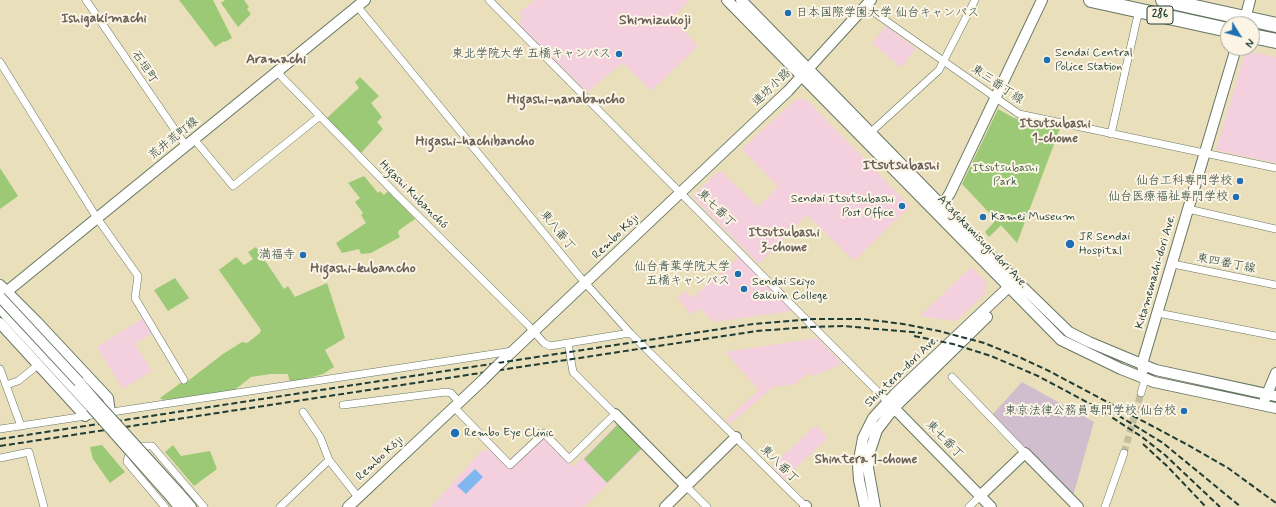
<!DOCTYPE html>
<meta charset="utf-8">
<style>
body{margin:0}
#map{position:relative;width:1276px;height:507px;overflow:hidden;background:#e9dfbb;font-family:Mynerve,sans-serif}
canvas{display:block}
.north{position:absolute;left:1220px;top:16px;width:40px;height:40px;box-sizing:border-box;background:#fcf5e5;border:1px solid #a4ab9e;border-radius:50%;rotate:127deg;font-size:11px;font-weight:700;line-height:16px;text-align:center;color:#1f3d34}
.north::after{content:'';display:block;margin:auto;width:14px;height:18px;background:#1f6fb2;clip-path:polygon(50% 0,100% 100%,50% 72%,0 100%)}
</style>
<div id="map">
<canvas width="1276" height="507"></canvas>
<div class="north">N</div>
</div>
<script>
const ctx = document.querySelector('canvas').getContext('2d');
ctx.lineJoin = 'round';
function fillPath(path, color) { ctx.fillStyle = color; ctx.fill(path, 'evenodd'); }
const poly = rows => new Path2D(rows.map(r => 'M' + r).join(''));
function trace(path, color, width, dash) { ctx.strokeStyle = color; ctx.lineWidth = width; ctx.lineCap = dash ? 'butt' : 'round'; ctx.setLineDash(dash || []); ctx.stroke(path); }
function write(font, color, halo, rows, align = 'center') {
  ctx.font = font + ' Mynerve,"Klee One",sans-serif'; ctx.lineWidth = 4; ctx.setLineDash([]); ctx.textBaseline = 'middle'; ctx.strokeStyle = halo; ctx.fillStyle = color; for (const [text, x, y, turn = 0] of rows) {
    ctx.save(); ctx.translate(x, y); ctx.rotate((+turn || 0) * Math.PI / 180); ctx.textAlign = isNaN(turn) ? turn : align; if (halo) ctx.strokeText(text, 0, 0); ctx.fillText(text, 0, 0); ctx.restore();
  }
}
fillPath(poly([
 [535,0,690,0,672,18,698,46,651,91,623,63,587,92,518,24,523,18,518,13],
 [886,26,916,49,901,68,872,43],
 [1251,52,1276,57,1276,163,1216,150,1244,56],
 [796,99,807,100,910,206,854,261,807,215,759,264,694,198,694,194,720,170,758,207,778,187,742,149],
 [739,257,792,311,713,322,700,308,692,315,677,298,685,291,692,298],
 [971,267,986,282,986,293,956,321,920,316],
 [143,318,152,333,135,344,152,371,123,389,97,347],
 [818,338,842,364,813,376,810,373,798,381,797,384,773,387,730,424,726,420,759,390,725,352],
 [618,423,643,449,584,507,431,507,483,449,486,452,490,449,510,468,541,439,545,438,573,467],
 [816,425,828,438,784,479,772,466]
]), '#f4cfdd');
fillPath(poly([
 [1022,382,1094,422,1073,496,992,415]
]), '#d0bdcd');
fillPath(poly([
 [179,0,213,0,232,38,225,42,224,41,215,47],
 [225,0,244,0,249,7,247,9,251,14,238,27,221,3],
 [360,77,379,96,371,103,382,117,377,122,383,129,361,153,327,118,359,88,355,82],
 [998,109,1014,118,1060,128,1017,243,1001,225,989,237,985,232,996,220,962,184],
 [0,168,18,196,0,209],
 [364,176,378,193,380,191,384,195,388,191,415,219,399,230,398,233,400,237,371,253,361,254,359,249,342,253,336,243,366,223,361,215,363,213,355,202,360,198,348,183],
 [256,247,284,289,288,286,295,297,327,283,345,338,325,350,334,367,323,374,290,383,288,374,270,374,251,377,232,392,163,400,160,398,182,382,184,384,223,354,242,342,247,343,260,333,261,330,219,270,236,257,244,265,253,259,248,252],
 [175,278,189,298,168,311,154,290],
 [618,424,642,448,607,483,584,459],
 [102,445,125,472,110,483,93,459,90,447],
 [173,445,181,456,210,451,217,469,194,486,165,452]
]), '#9cc976');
fillPath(poly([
 [475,469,483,477,466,494,457,486]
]), '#81b7f0');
trace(poly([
 [1124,453,1141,393]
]), '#c1bfa0', 7, [7, 3.5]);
const street = poly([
 [86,0,186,146],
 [489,0,891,405],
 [357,6,580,277,630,333,806,507],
 [865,6,1019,114,1276,168],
 [0,62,95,215,138,276,135,298,184,380],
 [277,72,396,194,527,324,544,343,550,346,568,343,573,372,615,414,569,459,544,433,510,465,454,407],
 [871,132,939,70,975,0],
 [1111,134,1139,10],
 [194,139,233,186,320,116],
 [1188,209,1276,229],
 [1173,264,1276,285],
 [1158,313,1276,336],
 [568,343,630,333],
 [0,369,21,426],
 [952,377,1025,453],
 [6,385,18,381,38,365],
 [1141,393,1145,379],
 [343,405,446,392,451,393,459,402],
 [303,412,320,437,329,460,358,497],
 [0,429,513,351],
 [0,458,29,452,44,507],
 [686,486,707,507],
 [165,507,127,462,128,457,140,446,152,446,204,507],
 [280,507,329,460],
 [969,507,980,496],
 [1105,507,1124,453]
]);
const secondary = poly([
 [727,0,1061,340,1121,369,1154,382,1276,408],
 [741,0,1001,266,1069,332,1089,342,1156,370,1276,396],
 [1244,23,1250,0],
 [942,205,950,193,1042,0],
 [0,285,37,322,108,398,110,413],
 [0,297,365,0],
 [0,308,91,407],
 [0,323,85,416],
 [496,367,788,91,871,0],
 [1143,370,1142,364,1236,48],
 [79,382,97,403],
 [1265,399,1276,373],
 [894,408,991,507],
 [615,414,686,486],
 [178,492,191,507],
 [980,496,1025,453,1078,507],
 [171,497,179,507],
 [348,507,483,380],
 [665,507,736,437],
 [805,507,806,506],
 [865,507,859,480,858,465,863,438,873,418,894,395,1013,283],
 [875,507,868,468,870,451,877,430,894,408,987,317]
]);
const highway = poly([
 [1091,0,1228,30],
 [1163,0,1276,25],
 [1252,36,1276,41]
]);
trace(street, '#667663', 8);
trace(secondary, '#667663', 12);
trace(highway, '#667663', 16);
trace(street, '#fff', 7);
trace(secondary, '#fff', 10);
trace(highway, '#fff', 14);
trace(poly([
 [914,336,953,344,991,356,1038,376,1096,407,1142,437,1165,455,1220,507],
 [1111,411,1163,443,1241,507],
 [0,439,753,324,813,319,863,319,903,324,939,331,984,343,1019,357,1049,371,1186,444,1228,468,1276,503],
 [1143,444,1168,467,1206,507],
 [0,446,757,331,809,327,843,326,922,333]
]), '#1f3d34', 2, [6, 3]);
const secondaryBridge = poly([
 [0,297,79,382],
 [483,380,496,367],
 [97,403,178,492],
 [91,407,171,497]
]);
trace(secondaryBridge, '#667663', 12, []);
trace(secondaryBridge, '#fff', 10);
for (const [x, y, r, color] of [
 [788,13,4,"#1f6fb2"],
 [619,54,4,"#1f6fb2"],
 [1047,60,4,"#1f6fb2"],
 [1240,181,4,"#1f6fb2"],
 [1236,197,4,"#1f6fb2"],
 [902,206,4,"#1f6fb2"],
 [983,217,4,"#1f6fb2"],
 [1070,244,5,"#1f6fb2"],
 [303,255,4,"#1f6fb2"],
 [738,274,4,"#1f6fb2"],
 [744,289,4,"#1f6fb2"],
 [1184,411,4,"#1f6fb2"],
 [455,433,5,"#1f6fb2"]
]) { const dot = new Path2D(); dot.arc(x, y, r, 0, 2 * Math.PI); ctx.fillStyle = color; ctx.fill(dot); trace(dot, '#fcf5e5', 1.5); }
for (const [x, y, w] of [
 [1160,15,26]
]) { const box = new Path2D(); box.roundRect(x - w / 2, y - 9, w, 18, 3); ctx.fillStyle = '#fcf5e5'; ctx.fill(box); trace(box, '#1f3d34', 1); }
write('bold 11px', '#1f3d34', null, [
 ["286",1160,15]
]);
write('12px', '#1f3d34', '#fcf5e5', [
 ["日本国際学園大学 仙台キャンパス",796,13,"left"],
 ["Sendai Central",1055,53,"left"],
 ["Police Station",1055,67,"left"],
 ["東北学院大学 五橋キャンパス",611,54],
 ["仙台工科専門学校",1232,181],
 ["仙台医療福祉専門学校",1228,197],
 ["Sendai Itsutsubashi",894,199],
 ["Post Office",894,213],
 ["Kamei Museum",991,217,"left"],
 ["JR Sendai",1079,237,"left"],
 ["Hospital",1079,251,"left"],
 ["満福寺",295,255],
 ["仙台青葉学院大学",730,267],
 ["五橋キャンパス",730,281],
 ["Sendai Seiyo",752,282,"left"],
 ["Gakuin College",752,296,"left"],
 ["東京法律公務員専門学校 仙台校",1176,411],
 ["Rembo Eye Clinic",464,433,"left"]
], 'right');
write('12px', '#1f3d34', '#fcf5e5', [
 ["石垣町",144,67,56],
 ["東三番丁線",997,85,34],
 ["連坊小路",772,88,-44],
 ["荒井荒町線",174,139,-39],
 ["Higashi Kubanchó",413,195,45],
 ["東七番丁",716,209,45],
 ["東八番丁",557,231,51],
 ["Rembo Kóji",616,237,-44],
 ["Atagokamisugi-dori Ave.",982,242,46],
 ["東四番丁線",1226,264,11],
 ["Kitamemachi-dori Ave.",1156,272,-74],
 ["Shintera-dori Ave.",902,372,-44],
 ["東七番丁",944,440,46],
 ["Rembo Kóji",380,459,-43],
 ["東八番丁",779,465,45]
]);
write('12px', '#3e6044', '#fcf5e5', [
 ["Itsutsubashi",1005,168],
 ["Park",1005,182]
]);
write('bold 13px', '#6a615a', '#fcf5e5', [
 ["Itsutsubashi",1055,124],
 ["1-chome",1055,139],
 ["Itsutsubashi",784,233],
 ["3-chome",784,248],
 ["Shintera 1-chome",866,460]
]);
write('bold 14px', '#6a615a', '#fcf5e5', [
 ["Ishigakimachi",104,19],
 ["Shimizukoji",655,21],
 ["Aramachi",276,60],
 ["Higashi-nanabancho",566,100],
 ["Higashi-hachibancho",475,142],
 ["Itsutsubashi",901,166],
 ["Higashi-kubancho",363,269]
]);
</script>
